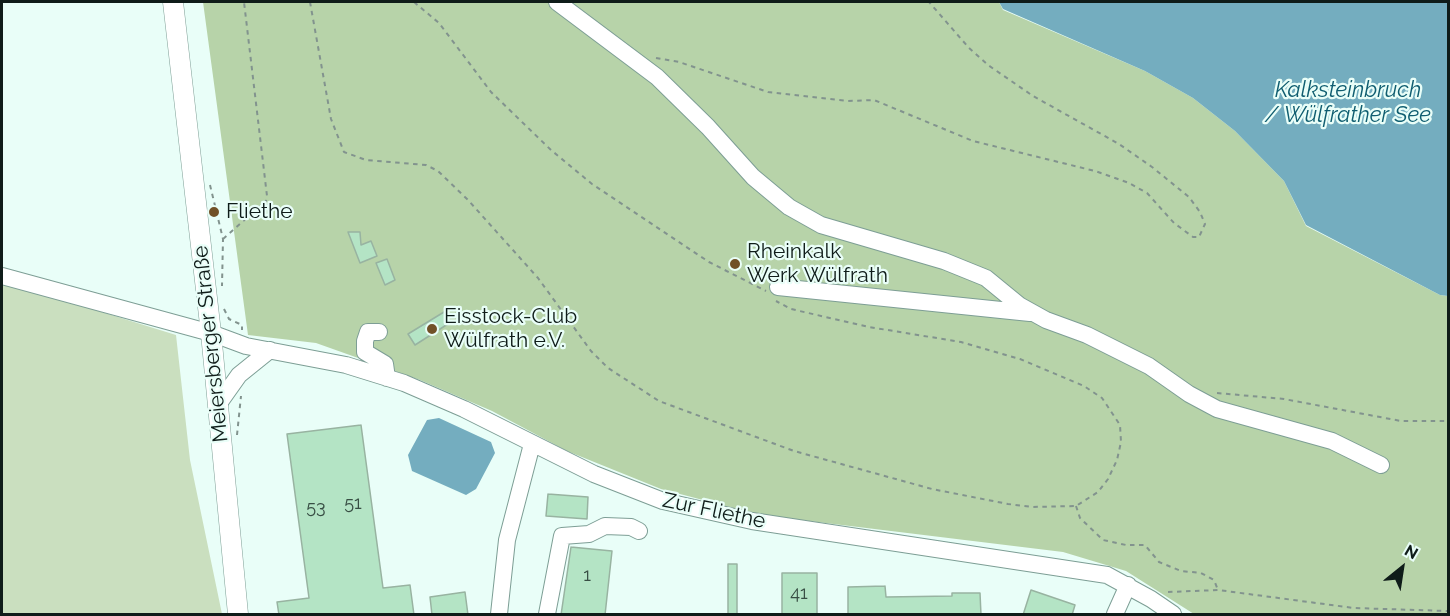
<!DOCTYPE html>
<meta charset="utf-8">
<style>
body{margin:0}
#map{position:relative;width:1450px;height:616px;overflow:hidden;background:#e9fef8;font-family:Raleway,sans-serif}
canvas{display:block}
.frame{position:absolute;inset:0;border:3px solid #0f1c19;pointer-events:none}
.north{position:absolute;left:1372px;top:538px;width:60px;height:60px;-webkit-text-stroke:4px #e9fef8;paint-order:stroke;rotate:30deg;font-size:16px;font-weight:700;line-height:24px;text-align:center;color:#0f1c19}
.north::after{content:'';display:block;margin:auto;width:21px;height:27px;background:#0f1c19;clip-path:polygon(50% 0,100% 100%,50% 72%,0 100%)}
</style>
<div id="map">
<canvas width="1450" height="616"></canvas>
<div class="frame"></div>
<div class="north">N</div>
</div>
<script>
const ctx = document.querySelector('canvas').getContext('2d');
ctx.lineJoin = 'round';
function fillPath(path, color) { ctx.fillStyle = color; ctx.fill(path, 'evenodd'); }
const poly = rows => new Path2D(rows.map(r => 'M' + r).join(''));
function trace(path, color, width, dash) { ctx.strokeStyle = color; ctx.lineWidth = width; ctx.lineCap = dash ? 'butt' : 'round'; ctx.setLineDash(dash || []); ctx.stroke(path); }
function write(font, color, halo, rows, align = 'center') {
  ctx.font = font + ' Raleway,sans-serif'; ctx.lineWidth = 4.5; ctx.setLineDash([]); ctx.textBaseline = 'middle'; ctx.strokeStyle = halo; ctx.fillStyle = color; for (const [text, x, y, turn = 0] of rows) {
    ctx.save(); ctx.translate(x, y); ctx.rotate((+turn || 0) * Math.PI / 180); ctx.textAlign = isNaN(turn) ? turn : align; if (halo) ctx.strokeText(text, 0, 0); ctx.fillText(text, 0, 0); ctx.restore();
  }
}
fillPath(poly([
 [2,281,176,335,190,460,222,614,2,614]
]), '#cadfbf');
fillPath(poly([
 [203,2,999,2,1003,10,1145,71,1193,98,1235,131,1284,181,1306,226,1440,295,1448,296,1448,614,1194,614,1126,571,1063,552,760,515,661,489,567,451,492,411,420,380,316,343,248,335]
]), '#b7d3a9');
fillPath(poly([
 [999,2,1448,2,1448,296,1440,295,1306,225,1284,181,1235,131,1193,98,1145,71,1003,9],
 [439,418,491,442,495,453,476,489,466,495,412,471,408,455,427,420]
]), '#74adbf');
const building = poly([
 [348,232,360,232,361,245,371,241,377,256,360,263,348,232],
 [387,259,395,280,385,285,376,263,387,259],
 [444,312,451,322,415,345,408,334,444,312],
 [361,425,383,588,410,585,414,615,279,615,277,602,309,598,287,434,361,425],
 [548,494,588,497,587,519,546,516,548,494],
 [571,547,612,551,605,615,561,615,571,547],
 [728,564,737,564,737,615,728,615,728,564],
 [782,573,817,573,817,615,782,615,782,573],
 [885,586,886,597,952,596,952,593,980,593,981,615,848,615,848,587,885,586],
 [1031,590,1075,605,1072,615,1023,615,1031,590],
 [465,592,468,615,432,615,430,597,465,592]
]);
fillPath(building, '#b4e4c5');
trace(building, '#98b3a1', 1.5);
const minor = poly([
 [557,2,657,77,708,127,753,177,789,207,821,225,944,261,986,278,1019,305,1046,320,1087,335,1149,366,1189,394,1217,409,1332,441,1381,465],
 [2,276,211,333,246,346,346,365,404,383,464,409,594,474,663,501,752,521,1107,575,1151,599,1173,614],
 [778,287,1030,313],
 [379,332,368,332,365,341,365,352,385,364,387,378],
 [217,406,239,375,270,350],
 [499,614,507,540,532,444],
 [547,614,562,536,589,534,605,526,631,527,639,531],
 [1115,614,1128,585]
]);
const major = poly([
 [173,2,211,333,238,614]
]);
trace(minor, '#7d9e95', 18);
trace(major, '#7d9e95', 21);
trace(poly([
 [310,2,331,119,344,152,366,160,426,165,438,171,468,200,538,278,591,351,608,368,659,401,794,451,932,489,1008,504,1032,507,1076,506,1098,492,1108,479,1117,460,1121,442,1120,425,1102,398,1084,386,1020,359,961,342,869,327,791,309,776,301],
 [414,2,439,23,491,92,551,150,592,184,709,262,766,291],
 [656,58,679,62,768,92,848,101,874,100,973,141,1095,171,1129,183,1147,193,1174,223,1193,237,1199,237,1205,224,1200,212,1189,197,1152,167,1119,144,1033,96,988,65,969,48,929,2],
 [210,185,223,239,222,286],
 [223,239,266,201,267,196,244,2],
 [224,309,229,319,242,325,242,330],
 [1217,393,1284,399,1401,421,1448,421],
 [237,435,241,396],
 [1076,506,1080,518,1103,540,1126,545,1145,545,1159,562,1181,571,1201,573,1214,580,1218,590],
 [1168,592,1218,590,1354,608,1448,611]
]), '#82938e', 2, [4.5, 4.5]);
trace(minor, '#fff', 16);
trace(major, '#fff', 20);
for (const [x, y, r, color] of [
 [214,212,6,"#715127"],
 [735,264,6,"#715127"],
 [432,329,6,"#715127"]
]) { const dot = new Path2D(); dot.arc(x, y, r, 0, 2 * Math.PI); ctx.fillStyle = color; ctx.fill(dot); trace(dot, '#e9fef8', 2); }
write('18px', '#384e44', null, [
 ["51",353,504],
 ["53",316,508],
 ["1",587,576],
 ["41",799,594]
]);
write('21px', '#0f1c19', '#e9fef8', [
 ["Fliethe",226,212],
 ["Rheinkalk",747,252],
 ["Werk Wülfrath",747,276],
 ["Eisstock-Club",444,317],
 ["Wülfrath e.V.",444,341]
], 'left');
write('21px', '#0f1c19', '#e9fef8', [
 ["Meiersberger Straße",211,344,-96],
 ["Zur Fliethe",714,511,12]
]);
write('italic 22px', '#0f5d70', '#e9fef8', [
 ["Kalksteinbruch",1348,90],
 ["/ Wülfrather See",1348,115]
]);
</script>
